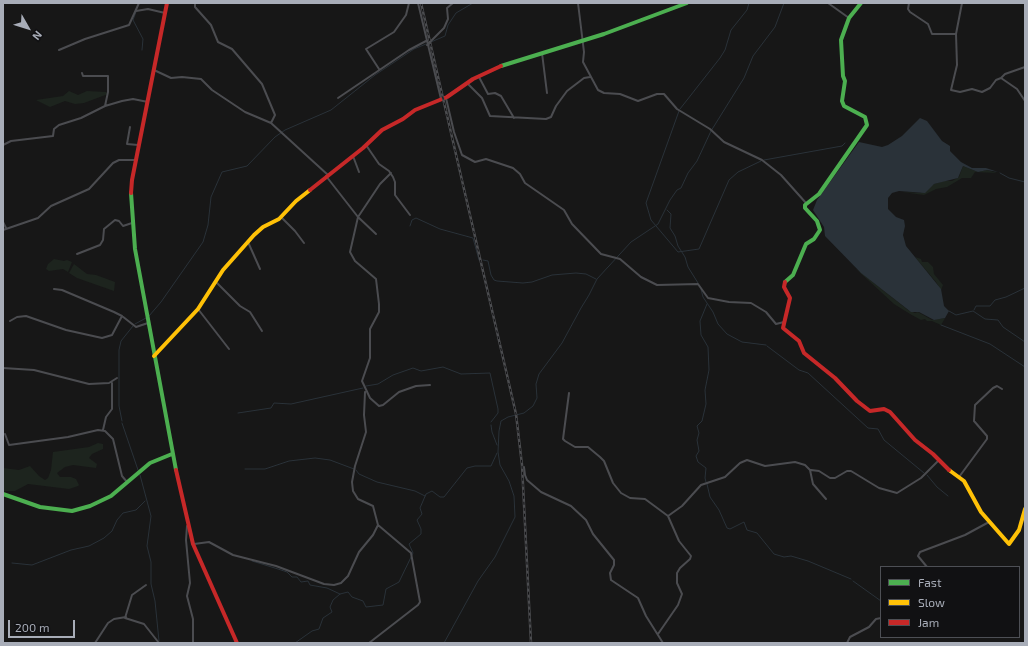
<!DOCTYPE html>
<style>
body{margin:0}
#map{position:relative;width:1028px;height:646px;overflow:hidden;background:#171717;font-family:"Exo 2",sans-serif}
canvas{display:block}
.frame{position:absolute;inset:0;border:4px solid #a8adb8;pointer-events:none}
.legend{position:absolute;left:880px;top:566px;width:140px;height:72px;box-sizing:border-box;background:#111113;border:1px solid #4d4f55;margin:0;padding:5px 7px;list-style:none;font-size:12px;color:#a8adb8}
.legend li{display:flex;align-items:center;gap:8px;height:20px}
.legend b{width:20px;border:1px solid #4d4f55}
.north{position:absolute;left:8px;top:8px;width:40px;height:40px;-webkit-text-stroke:3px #111113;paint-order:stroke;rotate:129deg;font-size:11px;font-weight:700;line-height:16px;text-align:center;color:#a8adb8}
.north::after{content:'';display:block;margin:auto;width:14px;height:18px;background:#a8adb8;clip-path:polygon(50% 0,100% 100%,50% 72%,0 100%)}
.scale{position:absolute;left:8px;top:620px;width:67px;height:18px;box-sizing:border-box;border:2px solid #a8adb8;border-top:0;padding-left:5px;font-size:12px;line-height:14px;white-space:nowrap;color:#a8adb8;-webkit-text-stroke:3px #111113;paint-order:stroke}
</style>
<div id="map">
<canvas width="1028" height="646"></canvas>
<div class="frame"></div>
<ul class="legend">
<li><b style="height:5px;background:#4caf50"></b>Fast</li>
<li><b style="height:5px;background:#ffc107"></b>Slow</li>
<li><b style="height:5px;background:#c62828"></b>Jam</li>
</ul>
<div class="north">N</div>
<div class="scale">200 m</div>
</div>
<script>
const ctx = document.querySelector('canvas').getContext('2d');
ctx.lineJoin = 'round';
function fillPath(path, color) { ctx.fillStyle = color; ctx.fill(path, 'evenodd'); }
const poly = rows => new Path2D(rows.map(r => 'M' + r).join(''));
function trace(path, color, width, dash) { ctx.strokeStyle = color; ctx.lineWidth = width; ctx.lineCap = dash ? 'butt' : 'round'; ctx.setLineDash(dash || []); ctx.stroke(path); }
fillPath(poly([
 [69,91,78,95,87,91,106,92,108,94,84,103,75,104,65,101,50,107,36,100,63,96],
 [963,166,978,172,987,170,997,173,975,172,971,178,962,178,947,187,936,189,924,195,902,192,920,193,934,184,944,181,952,181,959,177],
 [915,257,921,259,922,262,928,262,933,267,934,274,943,285,940,293,941,290,936,282],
 [54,259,64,261,67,260,72,262,68,272,63,269,49,271,46,269,48,264],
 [74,264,87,274,96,275,115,282,114,291,77,278,69,273],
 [855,268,908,310,915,313,918,312,932,320,945,318,944,320,941,325,932,321,927,321,925,319,921,320,910,314,894,304],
 [98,443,103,444,103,449,92,454,89,458,97,464,96,468,73,465,65,467,57,473,60,477,71,477,76,479,79,485,78,486,69,489,28,484,15,491,3,491,3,468,19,470,30,466,39,476,45,480,48,478,51,470,53,452,89,447]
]), '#1d241e');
fillPath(poly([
 [920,118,927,121,942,141,950,146,950,151,961,162,972,168,986,168,998,172,987,170,978,172,963,166,958,178,934,184,925,193,899,191,892,193,888,198,888,209,896,217,904,220,905,226,903,235,906,246,941,289,944,306,949,311,945,318,934,320,919,312,911,312,861,273,825,236,824,227,813,210,817,200,859,142,882,147,888,145,902,136]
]), '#2a3239');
trace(poly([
 [136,12,133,20,143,39,142,50],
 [431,42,445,36,448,25,456,13,473,3],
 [680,109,720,58,725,50,731,30,747,10,749,3],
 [679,111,646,203,651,220,678,252,699,249,729,180,738,172,761,161],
 [764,160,842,146,845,143],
 [1000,173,1009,178,1025,182],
 [667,210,671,214,670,228,675,236,678,246,685,257,688,267,698,283],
 [410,226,412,220,416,218,440,229,473,238,479,260],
 [483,260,488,261,491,275,494,280,497,281,523,283,532,282,552,275,576,273,586,274,596,279],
 [701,289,703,297,713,312,718,324,727,334,742,342,766,345],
 [974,310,976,306,990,306,995,300,1006,297,1025,288],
 [949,311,956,315,973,311,985,319,998,320,1003,327,1025,342],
 [149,316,161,302,203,242,208,225,211,197,222,172,247,166,275,137,285,130,331,110,375,75,414,49,426,44],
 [135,324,146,318],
 [941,325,990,344,1025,367],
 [767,346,799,370,808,373,868,428,878,429,884,440,924,473],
 [366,386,378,384,393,375,413,368,421,371,443,367,461,374,490,373,498,409,498,413,491,422],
 [238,413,271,408,274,403,291,404,363,388],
 [122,421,119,406,119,350,121,341,133,326],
 [122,423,138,470],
 [491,425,492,432,497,445],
 [245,469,265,469,289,461,315,458,330,460,354,469],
 [356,470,359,474,377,482,415,491,425,496],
 [140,475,151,516,147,546,151,562,151,584,155,601,159,641],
 [927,475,937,487,948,496],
 [706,482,705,478,706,468,698,462,696,456,699,451,697,440,699,433,697,426,702,421,706,404,705,390,709,370,708,347,701,335,700,321,707,304],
 [707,484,710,497,719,510,727,528,730,529,744,522,747,530,757,533,774,554,784,557,791,556,808,561,851,579],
 [252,561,278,569,287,572,292,577,297,577,301,582,308,581,310,585,327,588,340,594],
 [12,563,32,565,71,550,89,546,104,538,112,531,117,520,123,513,136,510,145,501],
 [853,581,881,601],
 [295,643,312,631,319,629,323,618,332,612,330,607,333,600,340,594,348,592,352,597,363,601,366,607,383,605,386,589,399,582,413,553,409,544,421,534,421,529,417,520,422,514,420,508,426,494,432,491,440,497,444,497,467,468,475,466,491,466,497,453],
 [444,643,478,581,495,557,515,517,514,496,509,481,500,465,498,452,499,431,501,421,508,417,524,413,533,406,537,398,536,384,539,374,562,343,581,308,589,295,597,279,631,242,658,224,670,200,677,190,681,188,688,173,697,161,711,131,744,78,753,56,775,27,784,3]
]), '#2a3239', 1);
trace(poly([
 [195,3,195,7,211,25,218,42,232,49,262,84,275,115,271,123],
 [418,3,441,99],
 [578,3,584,52,583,62,598,90,604,93,620,94,638,101,657,94,664,94,677,109,710,129,724,142,762,160,781,175,806,203],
 [828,3,849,18],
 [909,3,908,9,910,12,928,24,932,34,956,34],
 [962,3,956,34,957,65,951,90,960,92,972,89,982,92,990,88,996,80,1001,78,1005,74,1025,67],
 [136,11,148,9,165,13],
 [427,45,444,28,448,19,447,8,453,3],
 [59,50,85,39,129,25,139,3],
 [542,53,547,93],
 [379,69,366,49,394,32,406,15,409,3],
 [154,70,171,78,182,77,201,79,212,90,245,112,271,123,328,175],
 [82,73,83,76,108,76,108,92,105,106],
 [479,77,488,94,495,93,501,96,514,118],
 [1001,78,1017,89,1025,101],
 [467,83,482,98,490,116,546,119,551,117,556,106,567,91,584,78,590,77],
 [338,98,409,50,426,41],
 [446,98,454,132,462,155,475,162,486,159,513,168,520,174,525,183,564,210,572,224,601,254,620,259,641,277,657,285,698,284,708,298,729,302,751,303,766,312,776,324,784,322],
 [130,127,127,144,138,145],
 [3,145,11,141,53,136,54,129,59,125,81,118,105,106,122,101,133,99,148,102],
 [366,145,379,164,389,171,393,177,395,182,395,195,410,215],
 [353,156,359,172],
 [391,173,380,184,358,217,350,252,355,261,376,279,379,304,379,312,370,329,370,358,362,381,370,398,379,406,383,405,399,392,416,386,430,385],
 [326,176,358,217,376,234],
 [281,217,295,231,304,243],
 [3,222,6,228],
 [3,230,38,218,51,206,89,189,113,163,119,160,136,160],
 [248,242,260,269],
 [77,254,100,245,103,240,104,229,115,220,119,221,123,226,132,223],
 [216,282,240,306,250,312,262,331],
 [54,289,62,290,114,312,122,316,136,327,148,323],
 [198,309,229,349],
 [10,321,17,317,26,316,66,330,102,338,112,335,122,316],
 [3,368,34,370,89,384,109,383,117,378],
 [365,392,364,415,366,432,355,466,352,482,353,491,358,499,373,506,378,525,411,553,420,602,418,605,369,643],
 [569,393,563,439,565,441,575,447,588,447,600,457,604,461,613,483,621,493,630,498,645,499,668,516,679,541,691,556,690,559,680,568,677,573,677,583,682,594,678,605,658,634],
 [103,430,106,417,112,409,112,383],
 [5,434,9,445,68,437,98,430,105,431,113,439,122,476,127,482],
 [524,467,525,475,527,480,541,492,571,506,586,520,593,534,614,560,614,565,610,573,611,580,638,598,646,616,663,643],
 [811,470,819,471,830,478,835,478,847,471,851,471,879,488,897,493,921,478,939,460],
 [959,477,987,439,987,436,974,421,975,405,993,388,997,386,1002,389],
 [668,516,682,506,701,485,725,477,740,463,747,460,765,466,795,462,805,465,810,470,813,484,826,499],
 [187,526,186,540,190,583,187,596,193,619,193,643],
 [194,544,209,542,233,555,276,566,324,584,334,585,341,583,348,576,359,552,373,535,378,525],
 [927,567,918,556,920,552,965,535,989,522],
 [146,585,132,595,125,618,144,624,159,643],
 [95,643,108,623,114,619,126,617],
 [847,643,850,637,869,627,876,619,881,618]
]), '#4b4c50', 2);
trace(poly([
 [501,66,604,34,687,3],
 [131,193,135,249,176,470],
 [785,282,793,275,806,244,814,239,820,230,817,221,805,208,805,205,819,194,867,125,865,117,844,106,842,101,845,81,843,76,841,40,849,18,861,3],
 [3,494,40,507,72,511,90,506,111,496,150,463,172,454]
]), '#4caf50', 4);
trace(poly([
 [154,356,198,309,223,270,254,235,263,227,279,219,296,201,310,190],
 [949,470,964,481,981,512,1009,544,1019,530,1025,509]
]), '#ffc107', 4);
trace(poly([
 [310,190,363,148,382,130,403,119,415,110,447,97,473,79,501,66],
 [131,193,132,180,167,3],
 [785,282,784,287,790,298,783,328,799,341,804,353,835,378,857,401,870,411,884,409,890,412,915,440,933,454,949,470],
 [176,470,193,544,237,643]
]), '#c62828', 4);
const rail = poly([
 [421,3,516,414,522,465,531,643]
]);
trace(rail, '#4b4c4f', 2.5);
trace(rail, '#111113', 1, [3]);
</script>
